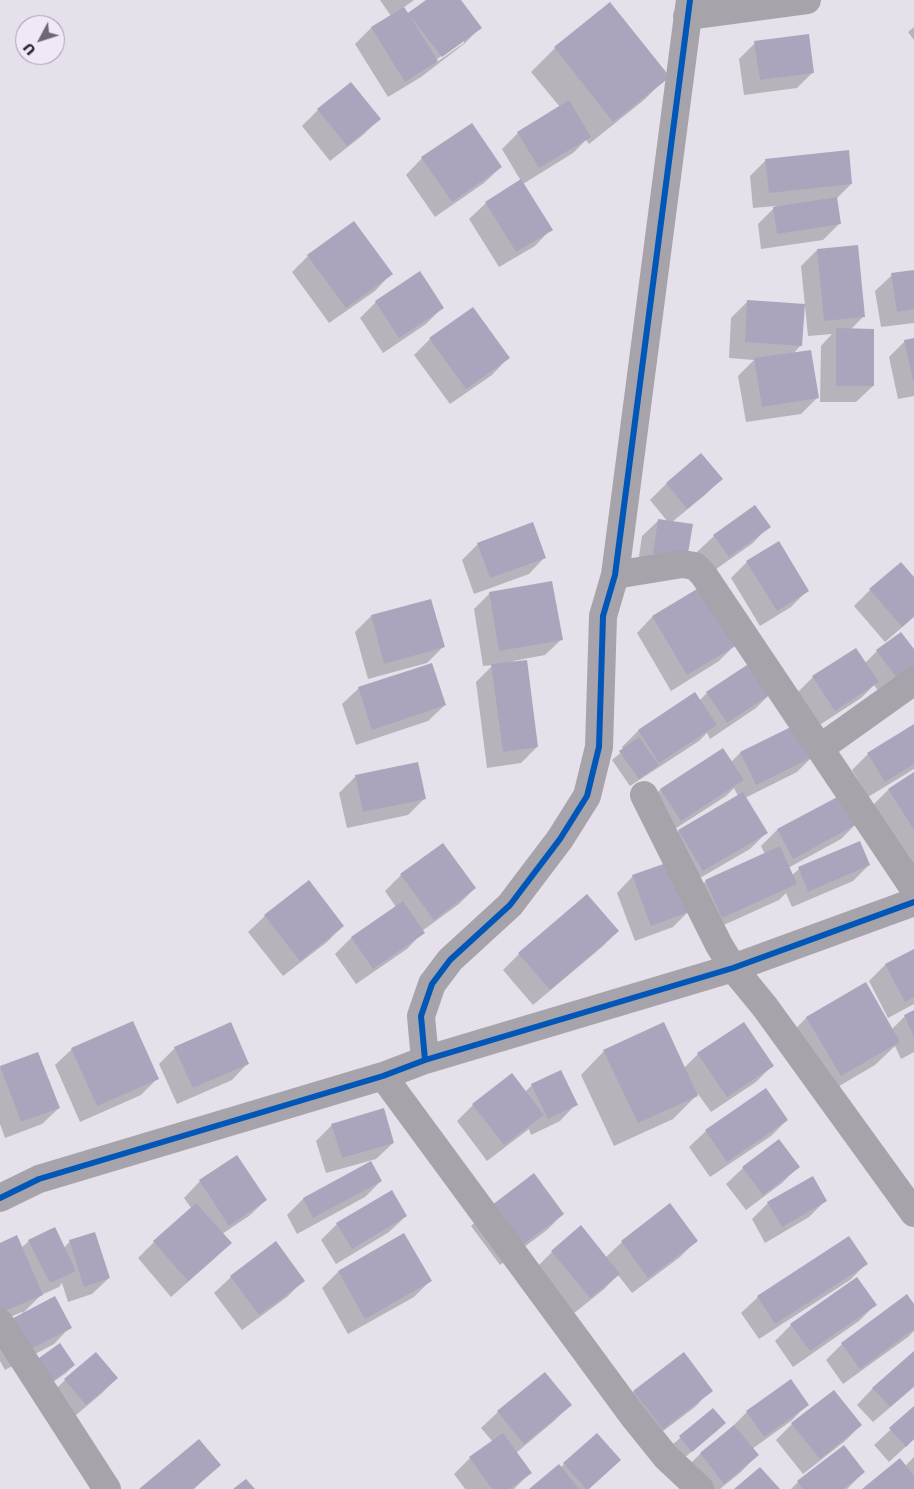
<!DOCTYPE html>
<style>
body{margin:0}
#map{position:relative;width:914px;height:1489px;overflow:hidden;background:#e5e0ea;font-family:"DejaVu Sans",sans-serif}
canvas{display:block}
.north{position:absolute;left:15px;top:15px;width:50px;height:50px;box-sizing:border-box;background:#f0e8f7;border:1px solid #a29ba9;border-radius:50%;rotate:230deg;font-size:14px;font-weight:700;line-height:20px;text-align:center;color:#2c2833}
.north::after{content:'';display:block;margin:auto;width:18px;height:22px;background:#6d6873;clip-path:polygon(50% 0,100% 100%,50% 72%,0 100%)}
</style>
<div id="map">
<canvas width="914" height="1489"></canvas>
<div class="north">U</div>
</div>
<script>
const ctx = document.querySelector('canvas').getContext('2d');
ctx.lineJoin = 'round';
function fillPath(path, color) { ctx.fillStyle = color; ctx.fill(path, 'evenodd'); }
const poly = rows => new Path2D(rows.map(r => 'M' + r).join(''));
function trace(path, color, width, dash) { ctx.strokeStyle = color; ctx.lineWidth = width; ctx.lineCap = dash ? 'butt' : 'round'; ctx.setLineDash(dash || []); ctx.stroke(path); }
fillPath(poly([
 [380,0,414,0,403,8,408,15,428,0,460,0,480,28,464,44,421,77,388,97,355,44,371,28,391,16],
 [464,39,464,43,437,62,436,60],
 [610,4,668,76,644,100,589,144,586,140,573,153,523,184,551,229,535,246,499,267,469,219,486,203,521,181,502,149,518,133,560,107,531,72,555,48],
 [914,27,914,40,908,32],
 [755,43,813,72,797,88,744,95,739,59],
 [318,110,379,119,363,135,330,161,302,126],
 [422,158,501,167,484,183,435,217,406,175],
 [766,160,851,184,836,199,839,224,823,240,761,249,758,224,776,206,753,208,750,176],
 [817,250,863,317,850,330,873,386,856,402,820,402,821,346,832,334,808,336,801,266],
 [308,256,391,274,375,291,329,323,292,272],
 [914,272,914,323,881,327,875,291,892,275],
 [419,273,442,308,426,324,383,353,360,318,376,302],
 [748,301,801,345,793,354,817,398,801,414,746,422,738,376,754,360,729,358,731,318],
 [430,339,508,358,492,375,450,404,414,355],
 [914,339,914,396,898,399,889,357,905,341],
 [701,455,721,479,705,495,672,522,670,575,637,570,642,536,659,520,668,522,650,500,666,484],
 [754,507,769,526,753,543,712,572,697,552,714,536],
 [478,544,545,557,529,574,474,594,462,560],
 [747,562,807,591,791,607,760,626,731,578],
 [901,564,914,579,914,617,885,642,854,606,870,590],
 [490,593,562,639,545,655,513,661,537,747,521,763,487,768,476,682,493,665,483,666,474,609],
 [371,616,443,647,427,663,368,679,355,632],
 [653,616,735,645,719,661,671,691,637,633],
 [877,651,914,651,884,699,874,685,861,698,818,726,797,693,813,677,865,663],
 [359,688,445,705,428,721,356,745,342,704],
 [772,692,756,708,710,739,707,733,699,741,630,786,612,760,624,750,622,747,638,731,699,701,707,693],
 [798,725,813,756,797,772,745,798,766,833,750,849,686,886,689,911,673,927,635,941,617,893,633,876,672,862,663,847,679,831,738,796,734,788,726,796,664,836,644,806,660,790,731,762,740,753],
 [914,726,914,769,868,797,852,770,868,754],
 [914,773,914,865,872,806,888,790],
 [356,776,424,799,408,815,347,828,339,793],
 [843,795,857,823,841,839,788,868,792,875,799,869,859,842,869,865,853,881,792,907,786,893,779,900,706,933,690,897,706,881,765,854,761,846,777,830],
 [401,875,475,888,459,904,422,931,423,932,407,949,356,984,335,954,351,938,396,907,385,891],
 [308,882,343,926,327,942,283,976,248,932,265,916],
 [618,931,602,947,533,1005,503,970,519,954],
 [914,950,914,1004,888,1018,869,981,885,965],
 [865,984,892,1029,905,1016,914,1011,914,1052,901,1059,895,1046,875,1065,817,1099,783,1042,806,1018],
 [175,1048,248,1063,232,1080,177,1104,159,1064],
 [72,1049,157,1079,141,1095,80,1122,55,1065],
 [604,1051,684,1068,698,1054,772,1066,756,1082,711,1112,698,1094,673,1119,614,1146,581,1075],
 [0,1067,1,1067,59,1108,42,1124,5,1138,0,1124],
 [532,1085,576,1104,560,1121,531,1135,529,1129,487,1161,457,1121,473,1105,525,1092],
 [787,1120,771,1136,710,1177,689,1147,706,1131],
 [332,1125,393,1143,376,1159,326,1173,316,1141],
 [779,1141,798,1167,782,1183,746,1210,726,1184,743,1168],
 [812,1178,825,1201,809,1217,765,1243,752,1219,768,1203],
 [200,1181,266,1200,249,1216,222,1234,230,1243,214,1259,171,1297,138,1258,154,1242,192,1209,184,1198],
 [381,1181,365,1197,297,1234,287,1215,303,1199],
 [488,1210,563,1214,547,1230,500,1265,471,1226],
 [406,1216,389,1232,336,1264,321,1240,337,1224],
 [849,1238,866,1264,850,1280,759,1339,741,1313,758,1297],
 [29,1241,64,1248,70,1241,109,1278,92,1294,68,1302,62,1283,59,1287,41,1295,23,1313,22,1312,0,1321,0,1244,21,1248],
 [696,1241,680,1257,632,1293,618,1275,603,1290,573,1314,536,1268,552,1252,606,1257,622,1242],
 [338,1272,430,1281,414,1297,348,1334,322,1288],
 [231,1277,303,1281,287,1297,242,1330,214,1293],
 [875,1305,859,1321,793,1367,775,1341,791,1325],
 [914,1306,914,1331,908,1337,843,1384,826,1360,842,1344],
 [70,1327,54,1344,5,1370,0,1361,0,1328],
 [59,1345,74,1365,66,1373,39,1392],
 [914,1353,914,1387,873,1422,857,1405,873,1388],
 [544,1374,570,1405,554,1421,516,1453,530,1473,514,1489,465,1489,454,1474,470,1458,493,1442,481,1428,498,1412],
 [117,1378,101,1394,69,1421,49,1396,65,1380],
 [790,1381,807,1405,791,1421,752,1449,757,1455,741,1472,720,1489,700,1489,684,1470,700,1454,731,1430,730,1429,747,1412],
 [711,1390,695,1407,646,1444,618,1408,634,1392],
 [914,1408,914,1439,889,1462,874,1445],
 [713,1410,716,1431,683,1459,672,1445],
 [792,1424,861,1425,845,1441,803,1474,776,1440],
 [914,1457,914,1489,864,1489,905,1466],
 [564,1464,589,1489,531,1489,560,1468],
 [219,1465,194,1489,141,1489],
 [864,1472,847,1489,791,1489,798,1482]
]), '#0003');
fillPath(poly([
 [426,0,461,0,482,28,442,57,410,16,438,61,405,82,371,27,404,7,408,13],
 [610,2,670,77,613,122,554,47],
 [809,34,814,73,760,80,754,41],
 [351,82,381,119,347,146,317,109],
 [569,100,591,137,539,168,517,132],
 [472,123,502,167,452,202,421,157],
 [849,150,852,184,769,193,765,159],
 [521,179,553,230,516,252,485,202],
 [837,197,841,224,777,234,773,207],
 [354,221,393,274,346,308,307,255],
 [858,245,865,317,824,321,817,249],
 [914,270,914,309,897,312,891,273],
 [420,271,444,308,399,338,375,301],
 [747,300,805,304,802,346,745,342],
 [473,307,510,358,466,389,429,338],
 [836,328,874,329,874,386,836,386],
 [914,338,914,380,913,380,904,340],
 [811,350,819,398,762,407,754,358],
 [701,453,723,479,687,509,666,483],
 [755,505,771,527,729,557,713,535],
 [658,519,693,524,687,559,653,554],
 [533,522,546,558,490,578,477,543],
 [779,541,809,591,777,611,746,561],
 [901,562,914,577,914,616,902,627,869,589],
 [552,581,563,640,499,651,489,592],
 [702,586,737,645,687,675,652,616],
 [431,599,445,647,384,664,371,615],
 [901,632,914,649,914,674,901,684,876,650],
 [856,648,879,682,835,711,812,676],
 [527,660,538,747,503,752,491,664],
 [753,661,774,692,727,723,706,692],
 [432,663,446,705,372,730,358,687],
 [695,692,717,725,659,763,638,730],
 [799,723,815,756,756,785,740,752],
 [914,724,914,764,885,782,867,753],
 [639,737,659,765,639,779,619,751],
 [723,748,744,780,681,821,660,789],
 [418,762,426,799,363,812,355,775],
 [914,772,914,830,888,789],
 [743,792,768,833,703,871,678,830],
 [843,794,859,823,793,859,777,829],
 [860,841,870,865,808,892,798,867],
 [443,843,476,888,434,920,400,874],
 [780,846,797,884,722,918,705,880],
 [672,861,691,911,651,926,632,875],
 [309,880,344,926,300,961,264,915],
 [587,894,619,931,550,990,518,953],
 [403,901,425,933,373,969,351,937],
 [914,949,914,997,905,1002,885,964],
 [866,982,900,1042,841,1076,806,1017],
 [914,1010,914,1037,904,1015],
 [133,1021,159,1079,97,1106,71,1048],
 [231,1022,249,1064,193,1088,174,1047],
 [664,1022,698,1096,638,1123,603,1050],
 [744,1022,774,1066,727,1097,697,1053],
 [38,1052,60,1108,21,1122,0,1066],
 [561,1070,578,1105,548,1119,531,1084],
 [512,1073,544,1115,504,1145,472,1104],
 [766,1088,788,1120,727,1162,705,1130],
 [384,1108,394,1143,342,1158,331,1124],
 [779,1139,800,1167,763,1195,742,1167],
 [237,1155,267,1200,229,1226,199,1180],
 [371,1161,382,1181,313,1218,303,1198],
 [534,1173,564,1214,517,1249,487,1209],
 [813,1176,827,1201,782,1227,767,1202],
 [392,1190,407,1216,352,1249,336,1223],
 [196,1203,232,1243,188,1281,153,1241],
 [670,1203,698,1241,648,1278,621,1241],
 [581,1225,620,1274,590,1298,551,1251],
 [55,1227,76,1271,50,1283,28,1240],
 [95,1232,110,1278,84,1287,69,1240],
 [404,1233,432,1281,365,1319,338,1271],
 [17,1235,43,1295,0,1313,0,1243],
 [849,1236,868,1264,775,1324,757,1296],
 [276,1241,305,1281,259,1315,230,1276],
 [857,1277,877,1305,810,1351,790,1324],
 [907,1294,914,1304,914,1329,860,1369,841,1343],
 [55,1296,72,1328,21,1354,4,1323],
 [60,1343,75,1365,47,1385,32,1363],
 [914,1351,914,1386,890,1407,872,1388],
 [96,1352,118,1378,86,1405,64,1379],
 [684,1352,713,1391,663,1429,633,1391],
 [545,1372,572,1405,524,1444,497,1411],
 [791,1379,809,1405,764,1437,746,1411],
 [834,1390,862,1425,820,1459,791,1423],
 [914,1406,914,1439,906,1447,889,1428],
 [713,1408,726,1423,692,1452,679,1436],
 [734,1425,759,1455,724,1484,700,1453],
 [503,1433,532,1473,509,1489,492,1489,469,1457],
 [597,1433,621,1460,589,1489,586,1489,563,1463],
 [199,1439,221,1465,193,1489,139,1489],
 [844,1445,865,1472,843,1489,803,1489,797,1481],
 [900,1458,914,1476,914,1489,862,1489],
 [559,1464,579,1489,529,1489],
 [760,1467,780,1489,734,1489],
 [246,1479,255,1489,233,1489]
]), '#aba4bc');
trace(poly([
 [687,16,807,0],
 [615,575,682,564,695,566,703,574,914,889],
 [820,748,914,681],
 [644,795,719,945,733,968,765,1007,914,1213],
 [425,1060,421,1016,432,984,450,960,510,905,560,839,587,796,599,747,603,616,615,575,690,0],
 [383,1076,633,1416,666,1457,700,1489],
 [0,1198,39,1179,383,1076,425,1060,733,968,914,902],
 [0,1323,107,1489]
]), '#a6a3ab', 28);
trace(poly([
 [425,1060,421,1016,432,984,450,960,510,905,560,839,587,796,599,747,603,616,615,575,690,0],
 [0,1198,39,1179,383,1076,425,1060,733,968,914,902]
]), '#0057b8', 6);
</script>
